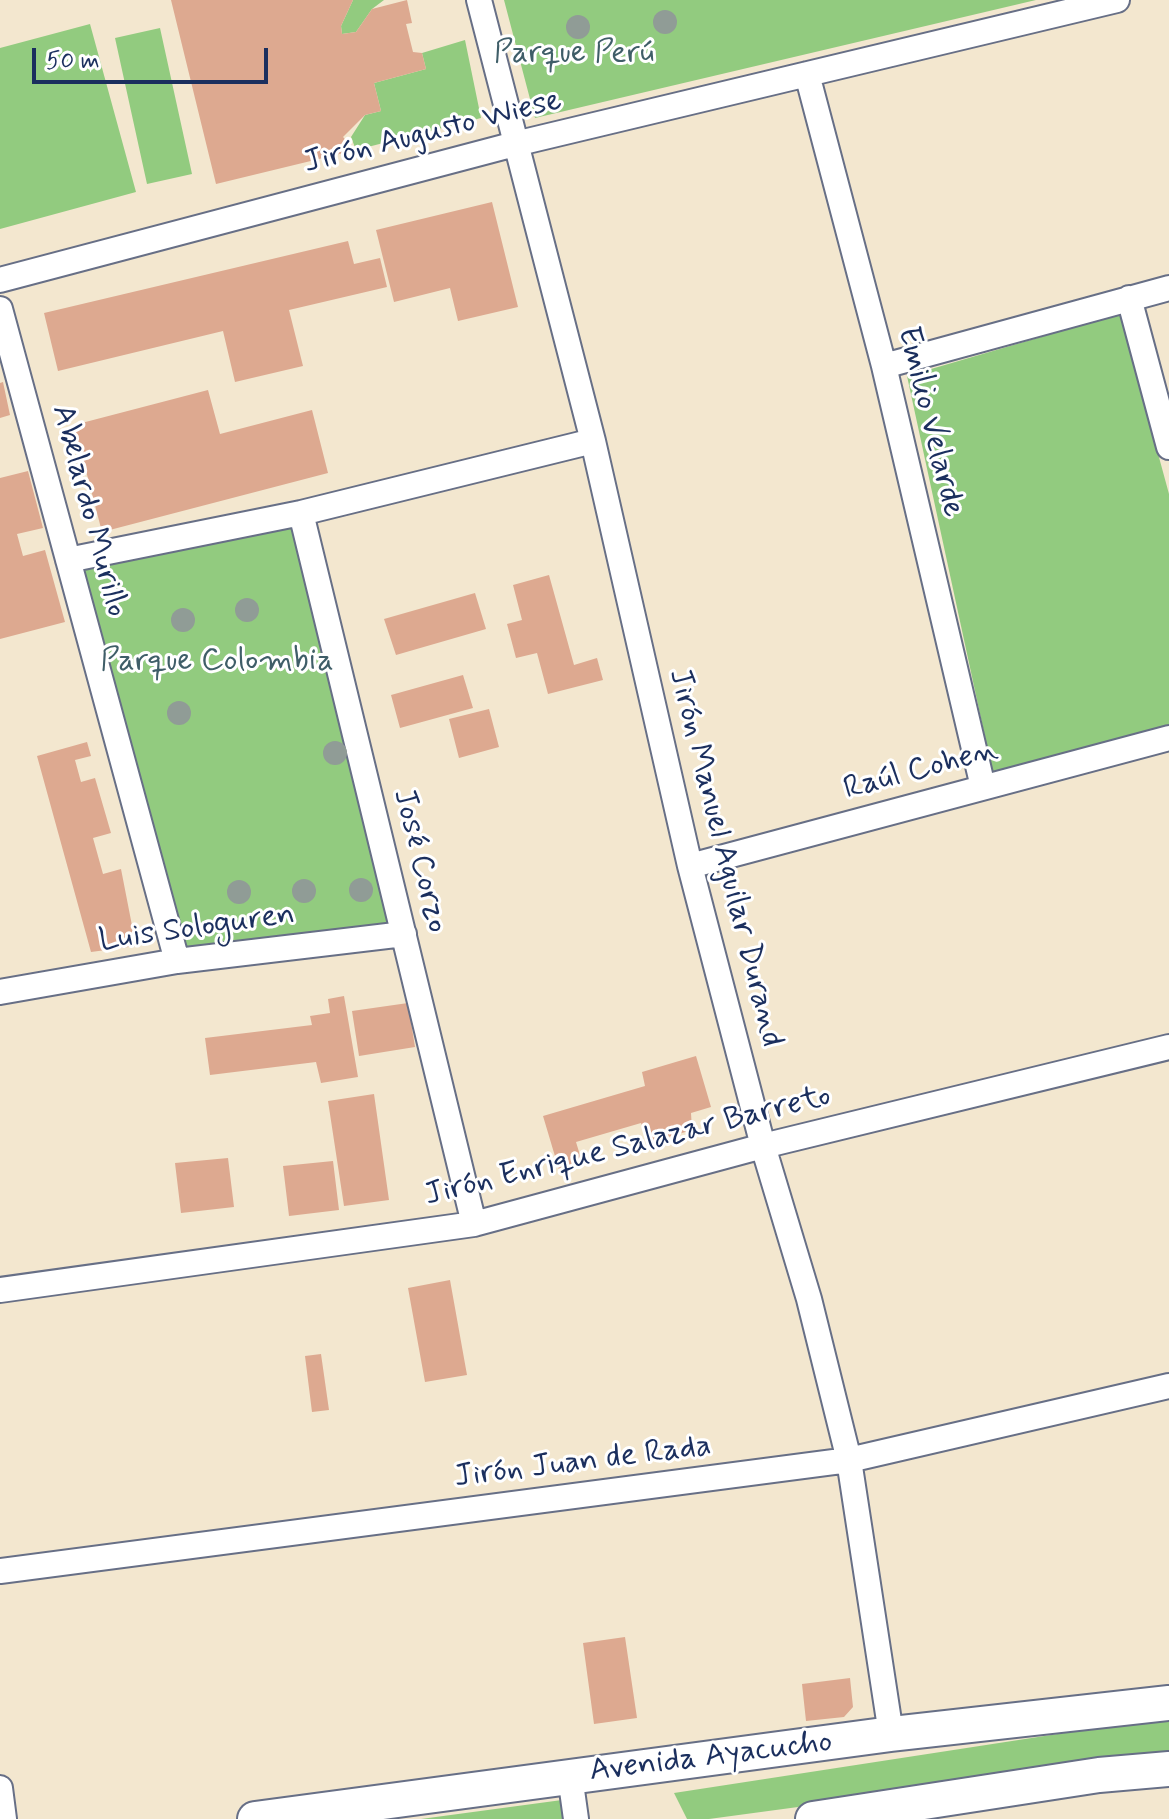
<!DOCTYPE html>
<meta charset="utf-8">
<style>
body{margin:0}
#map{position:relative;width:1169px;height:1819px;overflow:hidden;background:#f3e7cf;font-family:Mynerve,sans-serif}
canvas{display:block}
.scale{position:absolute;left:32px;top:48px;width:236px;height:36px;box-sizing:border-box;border:4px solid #1b2f5e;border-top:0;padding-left:10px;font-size:24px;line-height:28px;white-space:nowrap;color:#1b2f5e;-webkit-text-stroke:6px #fff;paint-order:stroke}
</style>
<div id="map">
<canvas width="1169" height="1819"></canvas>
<div class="scale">50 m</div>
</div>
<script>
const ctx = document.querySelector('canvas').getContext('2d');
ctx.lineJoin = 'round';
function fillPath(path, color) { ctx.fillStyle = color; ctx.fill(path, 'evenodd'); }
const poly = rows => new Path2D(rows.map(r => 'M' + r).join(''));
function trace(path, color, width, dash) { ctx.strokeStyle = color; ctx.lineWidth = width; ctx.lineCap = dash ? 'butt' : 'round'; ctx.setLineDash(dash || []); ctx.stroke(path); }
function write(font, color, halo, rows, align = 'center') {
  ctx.font = font + ' Mynerve,sans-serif'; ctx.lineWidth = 6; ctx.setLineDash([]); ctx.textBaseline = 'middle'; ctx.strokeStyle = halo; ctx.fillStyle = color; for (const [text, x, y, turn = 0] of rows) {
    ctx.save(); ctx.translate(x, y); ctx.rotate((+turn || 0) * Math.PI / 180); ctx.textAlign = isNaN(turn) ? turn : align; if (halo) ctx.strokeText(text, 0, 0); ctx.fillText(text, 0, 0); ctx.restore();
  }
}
fillPath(poly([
 [353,0,384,0,372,9,356,32,342,34,341,26],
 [504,0,1036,0,535,118],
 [90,24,136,192,0,229,0,48],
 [160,28,192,174,147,184,115,38],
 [465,40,481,118,356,150,351,137,365,115,381,111,374,83,426,69,422,53],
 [1120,314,1169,494,1169,726,993,774,907,376],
 [301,513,404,934,177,961,68,560],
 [1155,1719,1169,1719,1169,1757,709,1819,687,1819,674,1793],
 [562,1800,565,1819,421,1819]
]), '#92cb7f');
fillPath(poly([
 [171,0,353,0,341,26,342,34,356,32,372,9,407,0,412,23,406,24,413,52,422,53,426,69,374,83,381,111,365,115,343,137,356,150,216,184],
 [492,202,518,307,458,321,450,288,394,302,376,230],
 [348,241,354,264,380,258,387,287,289,310,303,366,235,382,223,331,58,371,44,313],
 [3,382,10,415,0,418,0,383],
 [208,390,220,434,312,410,328,473,102,532,74,425],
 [28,471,43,528,17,534,23,556,45,550,65,622,0,639,0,478],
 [549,575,574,665,597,658,603,680,548,694,537,653,516,658,507,624,522,620,513,585],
 [475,593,486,629,396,655,384,619],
 [463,675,473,708,400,728,391,695],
 [489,709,499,747,459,758,449,719],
 [87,742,91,756,75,760,81,782,95,778,111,833,93,838,103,874,121,869,136,946,91,952,37,756],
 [344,996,358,1077,321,1083,316,1062,210,1075,205,1038,312,1025,310,1016,330,1013,328,999],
 [408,1003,415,1047,359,1056,352,1011],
 [696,1056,711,1107,691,1113,692,1130,648,1143,641,1123,576,1142,583,1165,560,1173,543,1116,645,1086,642,1072],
 [374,1094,389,1200,344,1206,328,1101],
 [228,1158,234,1207,181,1213,175,1163],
 [333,1161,339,1210,289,1216,283,1166],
 [450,1280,467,1375,425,1382,408,1288],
 [321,1354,329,1410,312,1412,305,1356],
 [625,1637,637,1718,594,1724,583,1643],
 [850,1678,853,1707,844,1717,806,1721,802,1684]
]), '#dda990');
const minor = poly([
 [479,0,593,441,690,866,763,1146,809,1299,849,1460,891,1734],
 [807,74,884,366,983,787],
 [0,280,515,144,1117,0],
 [1129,298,1169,447],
 [0,309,177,961],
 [884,366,1169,288],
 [301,513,474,1224],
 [68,560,301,513,593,441],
 [690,866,1169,738],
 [0,992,177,961,404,934],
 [0,1290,474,1224,763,1146,1169,1047],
 [0,1571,849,1460,1169,1386],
 [570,1776,576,1819],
 [0,1788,4,1819]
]);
const secondary = poly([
 [255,1819,891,1734,1169,1703],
 [813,1819,1099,1775,1169,1769]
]);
trace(minor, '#676f86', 28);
trace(secondary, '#676f86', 38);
trace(minor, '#fff', 24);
trace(secondary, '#fff', 34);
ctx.fillStyle = '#909c96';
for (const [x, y] of [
 [665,22],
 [578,27],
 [247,610],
 [183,620],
 [179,713],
 [335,753],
 [361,890],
 [304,891],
 [239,892]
]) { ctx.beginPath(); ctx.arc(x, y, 12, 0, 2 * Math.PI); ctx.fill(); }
write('32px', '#3f5e68', '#fff', [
 ["Parque Perú",574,54],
 ["Parque Colombia",217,662]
]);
write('32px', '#1b2f5e', '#fff', [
 ["Jirón Augusto Wiese",433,133,-14],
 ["Emilio Velarde",929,422,76],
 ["Abelardo Murillo",88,511,75],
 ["Raúl Cohen",921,771,-15],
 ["Jirón Manuel Aguilar Durand",724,858,76],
 ["José Corzo",419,861,76],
 ["Luis Sologuren",197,929,-8],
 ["Jirón Enrique Salazar Barreto",628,1147,-14],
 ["Jirón Juan de Rada",583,1463,-7],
 ["Avenida Ayacucho",711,1758,-7]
]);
</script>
